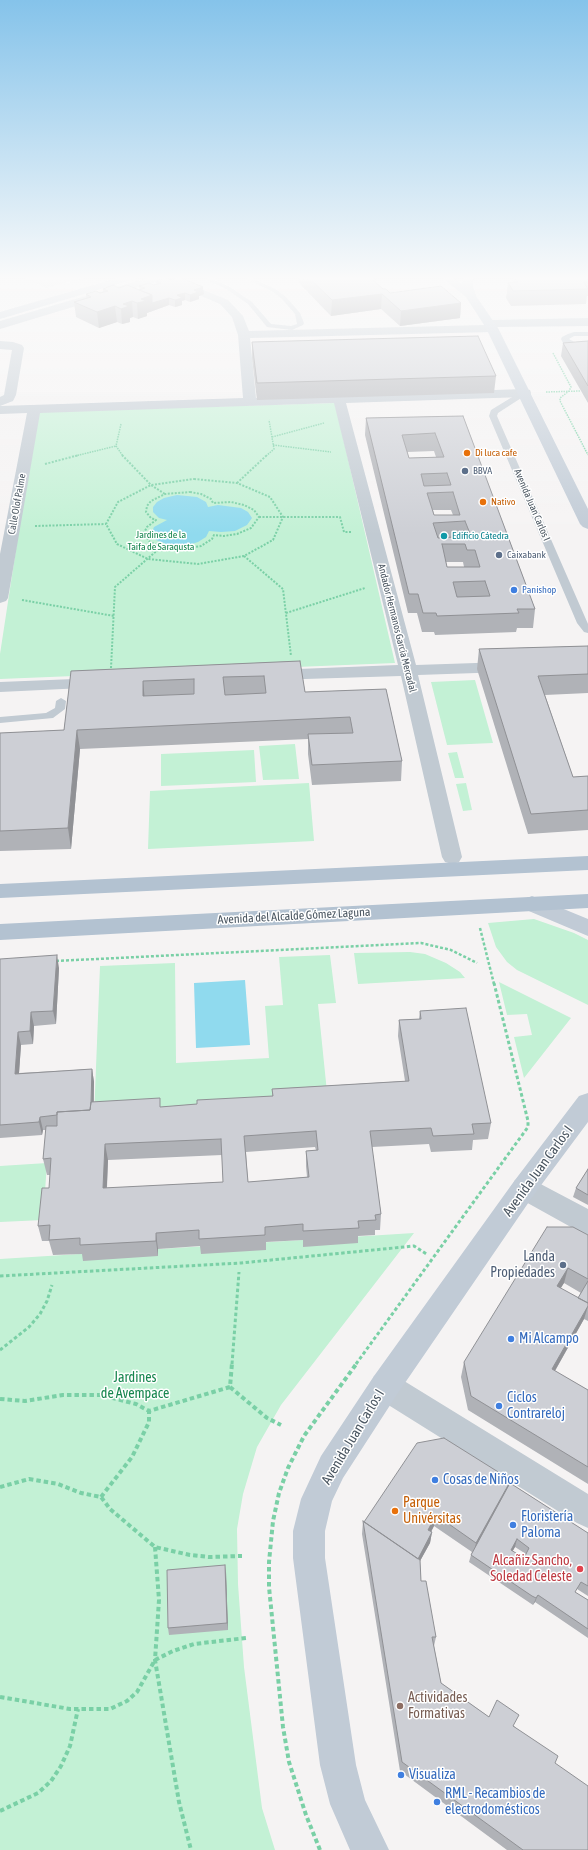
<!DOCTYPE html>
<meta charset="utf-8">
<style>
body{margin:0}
canvas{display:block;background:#f5f3f3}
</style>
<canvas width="588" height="1850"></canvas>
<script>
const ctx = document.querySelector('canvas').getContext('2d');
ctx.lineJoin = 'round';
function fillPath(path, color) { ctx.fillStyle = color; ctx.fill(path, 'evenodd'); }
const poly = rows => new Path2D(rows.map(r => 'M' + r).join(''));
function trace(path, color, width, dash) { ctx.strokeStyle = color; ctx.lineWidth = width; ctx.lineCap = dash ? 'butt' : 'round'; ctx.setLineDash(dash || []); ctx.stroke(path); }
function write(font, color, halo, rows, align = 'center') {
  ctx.font = font + ' "Asap Condensed",sans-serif'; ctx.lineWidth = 3; ctx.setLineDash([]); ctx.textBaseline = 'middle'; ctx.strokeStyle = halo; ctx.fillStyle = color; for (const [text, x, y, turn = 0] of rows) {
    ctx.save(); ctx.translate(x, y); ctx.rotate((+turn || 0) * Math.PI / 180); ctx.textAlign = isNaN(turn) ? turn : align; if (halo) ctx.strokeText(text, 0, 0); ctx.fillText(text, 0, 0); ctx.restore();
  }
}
fillPath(poly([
 [20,276,81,276,86,278,46,288]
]), '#e6e4e5');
fillPath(poly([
 [335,403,395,663,0,679,0,654,37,412],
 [475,680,493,743,447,745,431,682],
 [295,744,299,779,263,780,259,746],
 [254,750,256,782,161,786,161,754],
 [457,752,464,778,455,778,448,753],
 [309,783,314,841,148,849,150,791],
 [466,783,472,810,463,811,456,784],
 [534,919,574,933,588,940,588,1005,517,970,507,962,496,947,488,923],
 [410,952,425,954,446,963,460,972,465,978,358,984,354,953],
 [330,955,336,1003,318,1004,328,1102,94,1118,100,966,175,963,176,1063,269,1058,265,1006,283,1005,279,957],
 [499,982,571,1018,524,1078,514,1037,532,1035,527,1014,507,1015],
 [47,1163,43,1220,0,1222,0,1166],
 [414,1233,281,1405,257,1447,243,1494,237,1529,238,1584,244,1667,262,1808,275,1850,0,1850,0,1259]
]), '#c3f1d5');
fillPath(poly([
 [177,495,197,497,206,502,208,507,218,505,241,508,248,512,252,518,247,525,235,531,221,532,209,531,206,537,198,542,185,546,169,545,156,540,151,534,154,527,167,520,159,518,153,512,153,507,157,502,164,498],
 [245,980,250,1045,196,1048,194,983]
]), '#90daee');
trace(poly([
 [553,353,571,387,569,391,560,398,560,401,588,455],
 [546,392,580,391],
 [121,424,116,446,123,456],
 [272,437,324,423],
 [273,445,331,452],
 [75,456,116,446],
 [266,456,274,449,269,420]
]), '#7ad0a6', 1.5, [1.5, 1]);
trace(poly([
 [122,455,151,485,165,494],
 [45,464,79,455],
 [194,479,237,483,270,497,283,517,273,540,244,556,198,564,148,559,117,544,106,524,118,502,151,485,194,479],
 [237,483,267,455],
 [190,492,201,494,211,499,213,503,231,502,244,505,254,510,259,517,251,528,237,534,224,536,214,535,212,539,201,546,183,549,161,547,150,542,144,533,147,527,156,520,151,518,146,512,147,506,151,501,165,494,190,492],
 [259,517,340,517,344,532,352,532],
 [35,526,106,524],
 [244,556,283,589,291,656],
 [22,600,114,616],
 [286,613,365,588],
 [111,668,115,587,161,547]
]), '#7ad0a6', 2, [2, 1.5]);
trace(poly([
 [480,928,494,984],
 [56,961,421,943,451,950,477,963]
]), '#7ad0a6', 2.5, [3, 2]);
trace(poly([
 [0,1276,241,1263,414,1246,428,1255],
 [0,1350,29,1327,40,1314,47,1301,52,1285],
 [232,1364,239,1272],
 [356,1364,528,1127,528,1121,494,983]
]), '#7ad0a6', 3, [3.5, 2.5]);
trace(poly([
 [230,1387,267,1418,281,1425],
 [0,1399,25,1401,63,1395,101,1395,136,1404,149,1411,230,1387,232,1363],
 [0,1487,29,1479,58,1484,81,1493,101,1497,110,1509,155,1547,190,1555,209,1557,242,1556],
 [101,1497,132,1457,149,1422,149,1411],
 [155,1547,159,1600,155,1660,179,1802,191,1850],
 [0,1697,70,1709,110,1709,127,1701,137,1692,155,1660,173,1651,194,1644,246,1638],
 [0,1811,38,1793,51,1781,61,1766,70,1746,78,1709],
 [320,1850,306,1815,289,1762,283,1727,269,1587,269,1562,273,1521,279,1493,288,1468,304,1436,357,1363]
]), '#7ad0a6', 4, [4.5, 3]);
fillPath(poly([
 [209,276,215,276,215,280,230,287,252,302,271,324,291,326,297,324,295,314,282,299,273,292,241,276,248,276,277,290,286,297,300,313,304,323,303,325,292,330,267,327,248,304,226,289,211,282,208,279,209,276],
 [574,332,588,332,588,336,574,336,569,339,576,343,588,345,588,349,571,347,563,343,561,339,562,337,568,334,574,332],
 [522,391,525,391,529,393,498,413,497,416,588,624,588,633,584,632,577,623,489,416,491,410,522,391],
 [61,698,66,701,65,709,53,718,0,723,0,717,46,713,55,708,56,701,61,698]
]), '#c1cad2');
fillPath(poly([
 [154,276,170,276,169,278,0,329,0,321,154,276],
 [464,276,474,276,473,286,476,295,474,297,470,298,464,295,461,286,464,276],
 [177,279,228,300,243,316,249,331,485,325,486,322,490,320,588,318,588,326,497,327,496,331,492,332,250,338,256,398,525,389,530,390,531,393,530,396,525,397,346,403,416,665,506,662,512,663,515,667,512,671,506,672,418,675,462,857,459,862,452,864,445,862,442,857,401,676,273,680,267,679,264,675,267,671,273,670,398,665,334,403,40,413,8,598,6,601,0,603,0,554,27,413,0,414,0,406,243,398,238,335,232,317,220,304,173,284,171,282,177,279],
 [0,341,13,342,22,345,24,348,16,395,13,401,0,406,0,397,4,395,12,350,0,349,0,341],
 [99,678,105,679,108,683,105,687,0,692,0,682,99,678],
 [524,1177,533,1180,588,1209,588,1235,578,1231,515,1196,511,1188,515,1180,524,1177],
 [385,1372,396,1376,588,1494,588,1528,577,1523,374,1396,370,1386,374,1376,385,1372]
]), '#c1cad2');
fillPath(poly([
 [124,276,139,276,138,278,0,319,0,312,124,276],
 [439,276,451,276,474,293,498,328,588,509,588,529,583,527,580,524,486,328,466,297,439,276],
 [532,896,588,919,588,936,524,909,521,904,524,899,532,896],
 [588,1093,588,1122,533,1196,396,1396,343,1478,332,1501,325,1531,325,1558,356,1765,365,1800,389,1850,350,1850,330,1804,320,1765,293,1558,293,1531,301,1499,321,1456,374,1376,515,1180,579,1096,588,1093]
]), '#c1cbd6');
fillPath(poly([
 [588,856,588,870,0,898,0,884,588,856],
 [588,894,588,908,0,940,0,924,588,894]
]), '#b3c2d1');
fillPath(poly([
 [299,276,371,276,376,280,376,283,383,289,390,293,461,303,460,318,400,326,381,309,331,316,299,283],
 [514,276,588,276,588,296,587,296,586,304,511,306,506,298,508,282,513,282],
 [156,281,204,294,199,296,199,299,190,302,185,300,182,301,182,305,175,307,169,305,147,313,147,316,138,319,133,317,130,318,130,322,122,324,117,322,99,328,76,317,74,302,86,298,86,294,100,293,103,292,103,289,119,288,139,290,140,290,139,286,154,285,156,284],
 [588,341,588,403,561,356,563,343],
 [252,342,496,376,494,393,257,400,252,358],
 [463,416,535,609,533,628,517,628,516,632,435,635,434,632,422,632,417,613,408,613,365,435,366,418],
 [434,451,436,457,409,458,407,452],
 [433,510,451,510,453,515,434,515],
 [446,562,463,562,464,567,447,567],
 [588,646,588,693,545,695,573,777,588,776,588,830,528,834,477,669,479,649],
 [300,661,305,692,386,689,402,761,401,781,312,785,308,754,308,739,80,749,71,849,0,851,0,733,64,730,71,671],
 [0,959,59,968,56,1024,34,1026,33,1044,21,1045,19,1073,92,1069,94,1082,94,1102,161,1107,197,1104,272,1096,272,1089,405,1081,398,1036,399,1020,419,1019,420,1011,491,1123,488,1139,473,1140,472,1150,431,1152,429,1144,372,1147,381,1214,380,1230,375,1230,375,1235,358,1236,358,1243,303,1247,303,1240,266,1242,266,1250,201,1254,200,1246,158,1249,158,1256,83,1261,82,1254,53,1255,49,1241,42,1241,38,1226,49,1188,50,1175,47,1175,43,1159,46,1130,43,1130,42,1135,0,1138],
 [315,1147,316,1150,306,1151,306,1166,307,1177,248,1182,246,1152],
 [222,1155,223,1182,107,1188,108,1160],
 [588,1169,588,1205,573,1197,576,1188],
 [588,1235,588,1321,584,1319,555,1371,588,1390,588,1484,468,1410,461,1377,464,1362],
 [564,1283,581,1293,578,1298,560,1288],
 [511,1480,510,1483,588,1533,588,1596,577,1589,575,1592,588,1600,588,1638,535,1602,533,1605,530,1603,469,1562,471,1555,472,1552,434,1526,431,1532,432,1532,430,1543,420,1561,421,1581,436,1637,434,1646,441,1683,489,1717,514,1726,555,1763,588,1850,507,1850,400,1771,362,1534,363,1521,364,1522],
 [515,1547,526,1554,524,1558,512,1551],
 [226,1572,228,1630,169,1635,168,1628]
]), '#b0b2b7');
fillPath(poly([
 [373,280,376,280,375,295,382,294,381,309,331,316,332,300],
 [203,287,204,294,199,296,199,299,190,302,190,295,194,290],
 [185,293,185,300,182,301,182,305,175,307,175,300,177,295],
 [152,295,169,298,169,305,147,313,147,316,138,319,137,303,141,299],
 [132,301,133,317,130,318,130,322,122,324,121,309,123,304],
 [461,303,460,318,400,326,401,311],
 [115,306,117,322,99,328,97,312],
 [143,681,145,701,143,696],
 [77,730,80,749,71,849,68,828],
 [57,955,59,968,56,1024,53,1011],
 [31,1012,34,1026,33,1044,30,1031],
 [18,1032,21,1045,18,1087,15,1074],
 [92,1069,94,1082,93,1126,91,1113],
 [40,1117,43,1130,42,1135,39,1122],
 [105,1144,108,1160,106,1204,103,1188],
 [156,1233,158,1249,158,1256,156,1241],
 [568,1268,564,1283,553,1301,557,1286],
 [588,1306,584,1319,548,1383,552,1369],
 [511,1480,508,1491,474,1553,476,1543],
 [436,1515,434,1526,426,1541,428,1530],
 [432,1532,430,1543,415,1570,417,1560],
 [517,1539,515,1547,509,1558,511,1550],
 [225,1565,226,1572,228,1630,227,1623],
 [538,1595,535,1602,533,1605,536,1598]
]), '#909195');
const building = poly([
 [307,276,371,276,376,280,373,280,383,289,386,289,390,293,441,286,461,303,401,311,382,294,332,300,307,276],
 [514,276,588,276,588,281,583,281,588,289,513,291,508,282,518,282,514,276],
 [179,277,203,287,194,290,198,292,190,295,185,293,177,295,182,298,175,300,169,298,152,303,152,295,139,290,145,288,139,286,149,283,154,285,161,283,156,281,166,278,171,280,179,277],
 [113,285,119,288,127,285,152,295,141,299,146,301,137,303,132,301,123,304,129,306,121,309,115,306,97,312,74,302,91,297,86,294,96,291,100,293,108,291,103,289,113,285],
 [478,336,496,376,257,383,252,342,478,336],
 [588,341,588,386,563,343,588,341],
 [463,416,535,609,517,609,519,613,437,616,436,613,423,613,418,594,409,594,366,418,463,416],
 [435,433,444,457,409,458,402,435,435,433],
 [447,473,451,485,424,486,421,474,447,473],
 [453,492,460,515,434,515,427,493,453,492],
 [465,521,471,536,438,538,433,523,465,521],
 [442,544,465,544,467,550,475,550,480,567,447,567,442,544],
 [485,581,490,596,457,597,453,582,485,581],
 [588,646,588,674,538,676,573,777,588,776,588,810,531,814,479,649,588,646],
 [300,661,305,692,386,689,402,761,312,765,308,734,353,733,350,717,77,730,68,828,0,831,0,733,64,730,71,671,300,661],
 [264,676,266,693,225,695,223,677,264,676],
 [194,679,194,694,143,696,143,681,194,679],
 [57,955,53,1011,31,1012,30,1031,18,1032,15,1074,92,1069,91,1102,90,1110,57,1112,57,1115,40,1117,39,1122,0,1125,0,959,57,955],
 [466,1008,491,1123,472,1124,474,1134,433,1136,431,1128,370,1131,381,1214,375,1215,376,1220,358,1221,359,1228,303,1231,303,1224,265,1227,265,1235,199,1239,199,1230,156,1233,156,1241,80,1245,80,1238,49,1240,50,1225,38,1226,42,1188,49,1188,51,1158,43,1159,46,1126,57,1126,57,1112,90,1110,91,1102,160,1098,160,1107,197,1104,197,1100,273,1096,272,1089,409,1081,399,1020,421,1019,420,1011,466,1008],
 [316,1131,318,1150,306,1151,309,1177,248,1182,244,1136,316,1131],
 [221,1139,223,1182,103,1188,105,1144,221,1139],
 [588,1169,588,1195,576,1188,588,1169],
 [547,1227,573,1227,588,1235,588,1279,568,1268,557,1286,588,1303,588,1306,552,1369,588,1390,588,1467,471,1396,464,1362,547,1227],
 [588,1281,588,1303,578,1298,588,1281],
 [444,1438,511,1480,476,1543,436,1515,428,1530,432,1532,418,1559,364,1522,417,1443,444,1438],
 [510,1483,588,1533,588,1586,581,1582,575,1592,588,1600,588,1629,538,1595,536,1598,532,1596,471,1555,510,1483],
 [517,1539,529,1548,524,1558,511,1550,517,1539],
 [363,1521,420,1560,421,1581,426,1581,436,1637,432,1637,441,1683,489,1717,497,1700,519,1715,513,1726,558,1756,555,1763,588,1786,588,1850,523,1850,402,1762,363,1521],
 [225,1565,227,1623,168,1628,167,1570,225,1565]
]);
fillPath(building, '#cdcfd5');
trace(building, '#909195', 1);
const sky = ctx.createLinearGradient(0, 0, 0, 535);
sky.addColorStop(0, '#85c3ea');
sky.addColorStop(0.52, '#fafafa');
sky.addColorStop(1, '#fafafa00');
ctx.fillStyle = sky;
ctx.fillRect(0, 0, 588, 535);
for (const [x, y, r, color] of [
 [467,453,4,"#e8710a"],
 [465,471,4,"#5c6f8a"],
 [483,502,4,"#e8710a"],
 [444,536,4,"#0f9aa8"],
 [499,555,4,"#5c6f8a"],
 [514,590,4,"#3f7fe0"],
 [563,1265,4,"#5c6f8a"],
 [511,1339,4,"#3f7fe0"],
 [499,1406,4,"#3f7fe0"],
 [435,1480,4,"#3f7fe0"],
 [395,1511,4,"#e8710a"],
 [513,1525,4,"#3f7fe0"],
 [580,1569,4,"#e0444e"],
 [400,1706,4,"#8d6e63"],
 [401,1775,4,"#3f7fe0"],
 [437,1802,4,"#3f7fe0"]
]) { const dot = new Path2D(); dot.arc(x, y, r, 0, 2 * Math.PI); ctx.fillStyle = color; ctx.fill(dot); trace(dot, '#fff', 1.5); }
write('10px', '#c56008', '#fff', [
 ["Di luca cafe",475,453],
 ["Nativo",491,502]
], 'left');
write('10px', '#4e5e75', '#fff', [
 ["BBVA",473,471],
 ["Caixabank",507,555]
], 'left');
write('10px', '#4a5661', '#fff', [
 ["Calle Olof Palme",17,504,-80],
 ["Avenida Juan Carlos I",532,505,67],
 ["Andador Hermanos García Mercadal",397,628,76]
]);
write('10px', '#17864f', '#fff', [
 ["Jardines de la",161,535],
 ["Taifa de Saraqusta",161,547]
]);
write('10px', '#0d838f', '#fff', [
 ["Edificio Cátedra",452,536]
], 'left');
write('10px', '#366cbe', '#fff', [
 ["Panishop",522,590]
], 'left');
write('12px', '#4a5661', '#fff', [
 ["Avenida del Alcalde Gómez Laguna",294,916,-3]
]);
write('14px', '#4a5661', '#fff', [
 ["Avenida Juan Carlos I",538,1171,-54],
 ["Avenida Juan Carlos I",353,1437,-59]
]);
write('14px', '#4e5e75', '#fff', [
 ["Landa",555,1257],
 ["Propiedades",555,1273]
], 'right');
write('14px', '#366cbe', '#fff', [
 ["Mi Alcampo",519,1339],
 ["Ciclos",507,1398],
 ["Contrareloj",507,1414],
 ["Cosas de Niños",443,1480],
 ["Floristería",521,1517],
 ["Paloma",521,1533],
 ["Visualiza",409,1775],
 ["RML - Recambios de",445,1794],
 ["electrodomésticos",445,1810]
], 'left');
write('14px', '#17864f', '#fff', [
 ["Jardines",135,1378],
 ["de Avempace",135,1394]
]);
write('14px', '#c56008', '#fff', [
 ["Parque",403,1503],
 ["Univérsitas",403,1519]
], 'left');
write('14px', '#be3a42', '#fff', [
 ["Alcañiz Sancho,",572,1561],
 ["Soledad Celeste",572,1577]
], 'right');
write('14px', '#785e54', '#fff', [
 ["Actividades",408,1698],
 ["Formativas",408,1714]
], 'left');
</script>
